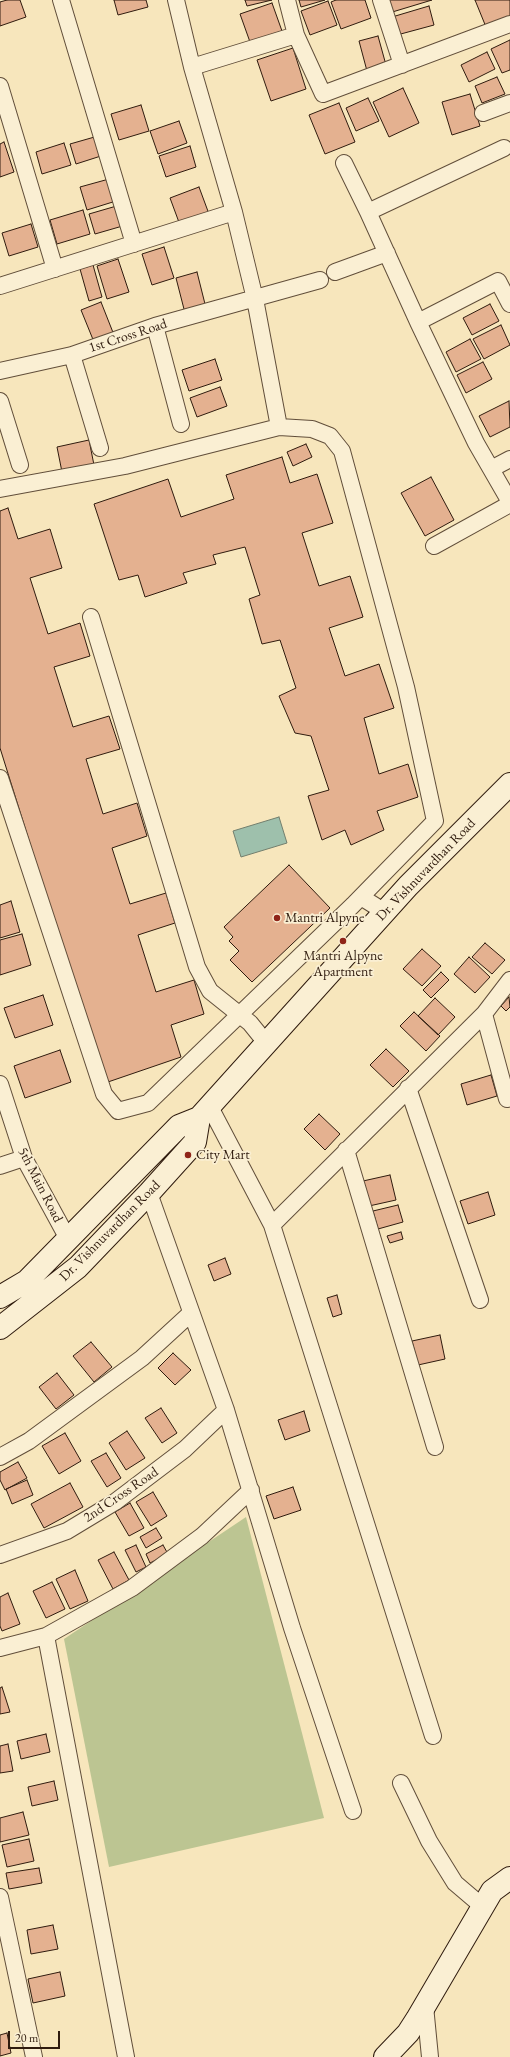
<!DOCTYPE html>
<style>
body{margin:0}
#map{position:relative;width:510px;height:2057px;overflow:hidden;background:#f7e6bc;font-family:"EB Garamond",serif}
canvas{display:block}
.scale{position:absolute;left:8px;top:2031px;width:52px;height:18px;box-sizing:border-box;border:2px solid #2f1b0e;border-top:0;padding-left:5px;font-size:12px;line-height:14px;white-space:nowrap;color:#2f1b0e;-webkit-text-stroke:3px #faefd3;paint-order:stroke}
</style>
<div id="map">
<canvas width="510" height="2057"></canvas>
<div class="scale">20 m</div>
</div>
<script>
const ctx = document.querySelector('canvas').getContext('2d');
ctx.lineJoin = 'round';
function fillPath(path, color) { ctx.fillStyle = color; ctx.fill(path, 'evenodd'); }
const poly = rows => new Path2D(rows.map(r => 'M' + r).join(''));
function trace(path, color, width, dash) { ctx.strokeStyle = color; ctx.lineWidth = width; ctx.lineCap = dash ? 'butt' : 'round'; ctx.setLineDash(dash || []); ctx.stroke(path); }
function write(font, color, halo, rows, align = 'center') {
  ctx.font = font + ' "EB Garamond",serif'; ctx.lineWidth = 3.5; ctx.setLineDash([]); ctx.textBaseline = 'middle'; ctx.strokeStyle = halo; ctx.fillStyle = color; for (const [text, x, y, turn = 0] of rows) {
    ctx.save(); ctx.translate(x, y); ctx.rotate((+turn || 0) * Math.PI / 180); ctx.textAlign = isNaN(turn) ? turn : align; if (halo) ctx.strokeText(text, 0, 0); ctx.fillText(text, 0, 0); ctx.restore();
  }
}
fillPath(poly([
 [246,1517,324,1818,109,1867,64,1639]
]), '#bcc592');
const water = poly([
 [279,817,287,843,241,857,233,831,279,817]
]);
fillPath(water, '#9ec0ac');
trace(water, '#727e6d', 1);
const building = poly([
 [7,0,20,0,26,17,0,26,0,2,7,0],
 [114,0,146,0,148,7,118,15,114,0],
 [245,0,272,0,247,6,245,0],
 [299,0,325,0,301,7,299,0],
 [336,0,365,0,371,18,341,29,331,2,336,0],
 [385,0,432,0,389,13,385,0],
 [475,0,510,0,510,17,486,27,475,0],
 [328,1,337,25,310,35,301,11,328,1],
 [272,3,282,31,250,42,240,14,272,3],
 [429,6,434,25,397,35,392,17,429,6],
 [378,36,386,65,367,71,359,41,378,36],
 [510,40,510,70,502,73,491,49,510,40],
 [293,48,306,89,271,101,257,60,293,48],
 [487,52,495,69,469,82,461,65,487,52],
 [497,77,505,94,482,103,475,86,497,77],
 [403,88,419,123,389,137,373,102,403,88],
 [470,94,480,126,452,135,442,102,470,94],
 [368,98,379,121,356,131,346,108,368,98],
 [339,103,355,142,325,154,309,115,339,103],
 [141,105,149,131,119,140,111,114,141,105],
 [179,121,187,143,158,154,150,131,179,121],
 [98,136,104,155,76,164,70,144,98,136],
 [4,142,14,172,0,177,0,144,4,142],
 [64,143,71,165,42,174,36,152,64,143],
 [190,146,196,167,166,177,159,156,190,146],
 [109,179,116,201,87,210,80,187,109,179],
 [199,187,209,214,180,225,170,198,199,187],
 [120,205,126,225,95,234,89,214,120,205],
 [83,210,90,234,57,244,50,220,83,210],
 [31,224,38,247,9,256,2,233,31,224],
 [164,247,174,278,152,285,142,254,164,247],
 [118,259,129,292,107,299,97,266,118,259],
 [93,265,102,297,89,301,80,269,93,265],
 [197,272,206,308,185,313,176,278,197,272],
 [101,302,114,335,94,342,81,310,101,302],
 [490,304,499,321,472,335,463,318,490,304],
 [501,325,510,345,484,359,473,339,501,325],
 [470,339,481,359,456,372,446,352,470,339],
 [215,359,222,380,189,391,182,370,215,359],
 [483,362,492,379,466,393,457,375,483,362],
 [220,387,227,406,197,417,190,398,220,387],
 [509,401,510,427,490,437,479,416,509,401],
 [89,440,94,465,62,472,57,447,89,440],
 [306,444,312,457,293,466,287,452,306,444],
 [282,457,290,483,317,474,333,523,302,533,319,586,350,576,363,617,329,628,345,676,379,664,394,708,364,718,379,774,408,764,418,797,377,811,384,830,351,845,345,830,322,840,308,796,329,790,311,736,295,733,279,696,296,688,280,640,262,644,249,599,260,595,245,547,213,555,216,564,183,573,187,583,145,597,138,575,119,580,94,504,168,479,181,517,234,499,226,475,282,457],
 [431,477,454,520,425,536,401,493,431,477],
 [8,508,18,539,50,529,62,568,30,578,48,634,80,623,90,656,54,667,73,727,109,716,120,749,86,759,103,814,137,803,147,836,112,848,130,904,166,893,175,923,138,935,156,992,194,980,204,1014,171,1025,181,1057,105,1083,0,748,0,511,8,508],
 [289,865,330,908,252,982,230,960,239,951,229,941,233,937,224,927,289,865],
 [11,901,20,932,0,938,0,905,11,901],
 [22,934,31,965,0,975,0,940,22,934],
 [485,943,505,960,492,974,472,957,485,943],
 [422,949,441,966,422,986,403,969,422,949],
 [469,957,490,977,475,993,454,974,469,957],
 [441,972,449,980,431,998,423,990,441,972],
 [43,995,53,1025,15,1038,4,1008,43,995],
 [509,997,510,1007,506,1011,501,1006,509,997],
 [435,998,455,1017,438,1035,418,1016,435,998],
 [414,1012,440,1036,426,1051,400,1026,414,1012],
 [386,1049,409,1071,393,1087,370,1065,386,1049],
 [60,1050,71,1082,25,1098,14,1066,60,1050],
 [491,1075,497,1096,467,1105,461,1084,491,1075],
 [319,1114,340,1134,325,1150,304,1129,319,1114],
 [390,1175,396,1200,369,1206,363,1181,390,1175],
 [488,1192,495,1215,468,1224,460,1201,488,1192],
 [398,1205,403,1222,378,1229,373,1211,398,1205],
 [401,1232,403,1239,390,1243,387,1236,401,1232],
 [225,1258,231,1274,214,1281,208,1265,225,1258],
 [337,1295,342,1314,333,1317,327,1298,337,1295],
 [440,1335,445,1359,418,1365,412,1341,440,1335],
 [91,1342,112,1367,94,1382,73,1356,91,1342],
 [173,1353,191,1370,175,1385,158,1368,173,1353],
 [57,1373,74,1395,56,1409,39,1387,57,1373],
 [161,1408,177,1433,162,1443,145,1418,161,1408],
 [304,1411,310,1431,285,1440,278,1420,304,1411],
 [127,1431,145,1458,126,1470,109,1443,127,1431],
 [65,1433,81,1461,59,1474,42,1446,65,1433],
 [106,1453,121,1478,107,1487,91,1461,106,1453],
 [18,1462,27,1478,5,1490,0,1480,0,1472,18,1462],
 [27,1480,33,1495,12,1504,6,1489,27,1480],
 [70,1483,83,1507,44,1528,31,1504,70,1483],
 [293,1487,301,1510,274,1519,266,1496,293,1487],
 [153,1492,167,1516,151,1526,136,1502,153,1492],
 [130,1503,144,1528,129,1536,115,1512,130,1503],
 [156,1528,162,1538,146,1548,140,1537,156,1528],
 [136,1545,146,1567,136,1572,125,1550,136,1545],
 [163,1545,168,1554,150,1563,146,1554,163,1545],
 [114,1552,129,1580,113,1589,98,1560,114,1552],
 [75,1570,88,1601,70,1609,56,1579,75,1570],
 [52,1582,65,1609,46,1618,33,1591,52,1582],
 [8,1593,20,1624,2,1631,0,1626,0,1597,8,1593],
 [2,1687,10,1712,0,1714,0,1688,2,1687],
 [46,1734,50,1752,21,1759,17,1741,46,1734],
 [8,1744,13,1771,0,1773,0,1746,8,1744],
 [54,1781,58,1800,32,1806,28,1787,54,1781],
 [23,1812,29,1835,0,1842,0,1818,23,1812],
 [29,1839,34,1861,7,1867,2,1845,29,1839],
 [39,1868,42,1883,9,1889,6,1873,39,1868],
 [53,1925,58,1949,31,1954,27,1930,53,1925],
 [60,1972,65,1996,33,2003,28,1979,60,1972],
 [7,2033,11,2053,0,2056,0,2035,7,2033]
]);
fillPath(building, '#e4b190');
trace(building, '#2f1b0e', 1);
const street = poly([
 [61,0,134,244],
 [176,0,192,67,234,212,255,299,279,427],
 [287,0,296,35,323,94,510,24],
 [381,0,402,65],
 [192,67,296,35],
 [0,86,55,269],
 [483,113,510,103],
 [344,163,368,212],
 [335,272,387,253],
 [0,286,234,212],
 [510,304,498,281,418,322,476,443,510,502],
 [418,322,368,212,504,148],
 [155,326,181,424],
 [72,355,100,448],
 [0,371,72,355,155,326,320,280],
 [0,401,20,465],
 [491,469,510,459],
 [0,489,125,466,279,427,312,429,330,436,342,451,406,687,435,821,353,905,148,1103,118,1111,104,1094,0,778],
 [434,546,510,504],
 [91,617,197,967,210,991,250,1023,267,1044],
 [361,897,385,912],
 [484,1014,510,980],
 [0,1084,24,1158,68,1239],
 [408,1088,480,1300],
 [210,1107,272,1225,484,1014,507,1099],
 [346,1150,435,1447],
 [0,1166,24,1158],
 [149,1193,226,1410,292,1628,353,1811],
 [272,1225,433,1736],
 [0,1457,29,1441,142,1358,191,1313],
 [0,1555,67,1531,115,1502,185,1449,226,1410],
 [46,1636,126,2057],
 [0,1648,46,1636,132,1588,202,1536,251,1490],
 [401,1783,429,1841,455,1883,482,1906],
 [0,1897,34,2057],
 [425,2006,430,2057]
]);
const secondary = poly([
 [0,1297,27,1281,179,1126,199,1118,408,886,510,784],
 [0,1328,78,1267,149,1193,195,1142,199,1118],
 [385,2057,408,2033,417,2019,492,1891,510,1878]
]);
trace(street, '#614e3a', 18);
trace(secondary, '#2f1b0e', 24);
trace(street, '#faefd3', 16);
trace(secondary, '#faefd3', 22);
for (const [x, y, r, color] of [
 [277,918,4,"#8f2418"],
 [343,941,4,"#8f2418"],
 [188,1155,4,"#8f2418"]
]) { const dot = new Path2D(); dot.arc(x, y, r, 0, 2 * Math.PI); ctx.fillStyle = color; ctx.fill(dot); trace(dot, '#faefd3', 1.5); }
write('14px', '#2f1b0e', '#faefd3', [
 ["1st Cross Road",128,336,-18],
 ["Dr. Vishnuvardhan Road",426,870,-46],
 ["5th Main Road",40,1185,63],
 ["Dr. Vishnuvardhan Road",110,1231,-45],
 ["2nd Cross Road",121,1495,-34]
]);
write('14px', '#2f1b0e', '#faefd3', [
 ["Mantri Alpyne",285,918],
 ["Mantri Alpyne",343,956,"center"],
 ["Apartment",343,972,"center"],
 ["City Mart",196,1155]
], 'left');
</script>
